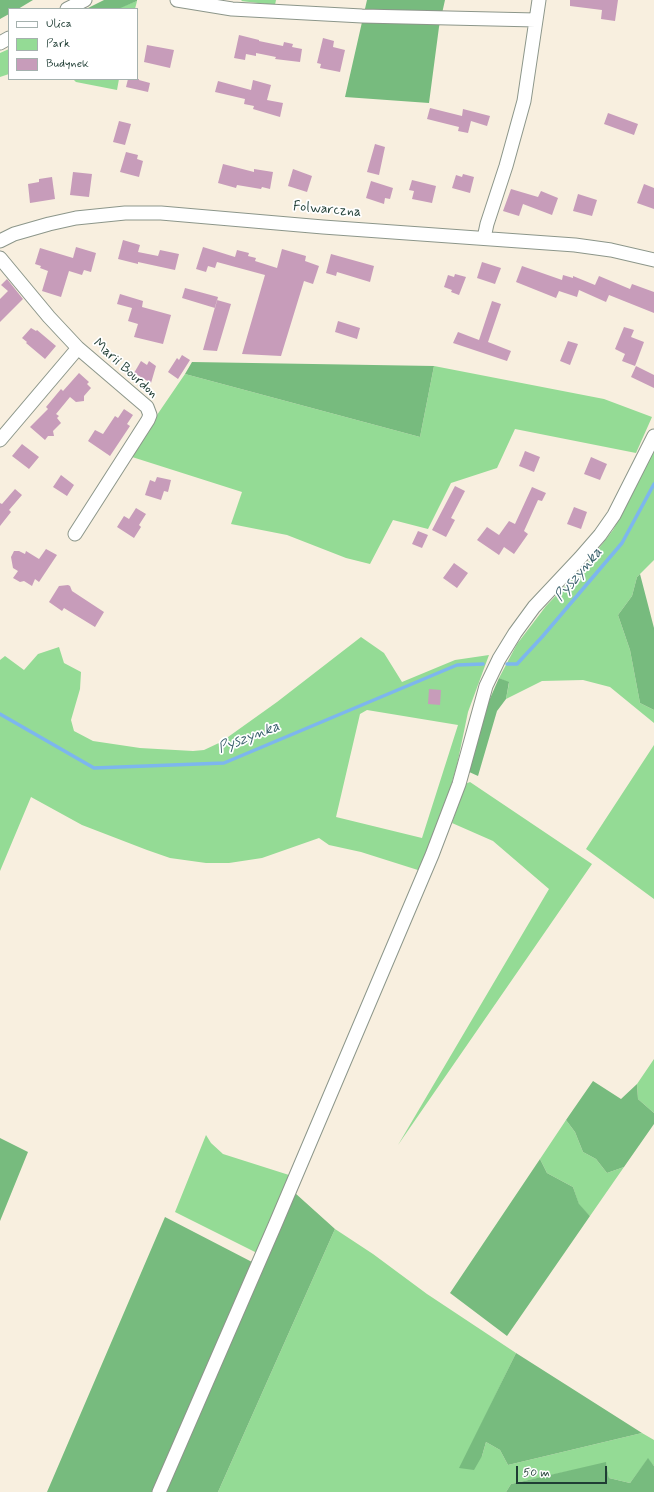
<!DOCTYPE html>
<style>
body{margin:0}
#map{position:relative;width:654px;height:1492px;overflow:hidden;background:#f8efdf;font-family:Mynerve,sans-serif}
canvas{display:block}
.legend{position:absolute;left:8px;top:8px;width:130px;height:72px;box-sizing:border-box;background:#fff;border:1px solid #a5b1ae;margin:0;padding:5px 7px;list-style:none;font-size:12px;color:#1f3d34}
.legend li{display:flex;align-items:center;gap:8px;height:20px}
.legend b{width:20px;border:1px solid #a5b1ae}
.scale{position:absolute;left:516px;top:1466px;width:91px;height:18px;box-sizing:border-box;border:2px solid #1f3d34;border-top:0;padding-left:5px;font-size:12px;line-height:14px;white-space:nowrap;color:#1f3d34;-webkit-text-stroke:3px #fff;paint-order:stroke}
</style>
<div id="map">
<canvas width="654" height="1492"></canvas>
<ul class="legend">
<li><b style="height:5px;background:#fff"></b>Ulica</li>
<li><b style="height:11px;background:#94db95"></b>Park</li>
<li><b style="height:11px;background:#c79cba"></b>Budynek</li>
</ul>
<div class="scale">50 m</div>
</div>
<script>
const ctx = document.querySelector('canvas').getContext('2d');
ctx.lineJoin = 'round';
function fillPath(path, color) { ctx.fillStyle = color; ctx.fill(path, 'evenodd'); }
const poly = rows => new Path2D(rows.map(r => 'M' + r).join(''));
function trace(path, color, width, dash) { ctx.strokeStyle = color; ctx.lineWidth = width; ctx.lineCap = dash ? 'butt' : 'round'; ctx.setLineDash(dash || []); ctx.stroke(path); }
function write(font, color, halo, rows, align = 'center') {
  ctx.font = font + ' Mynerve,sans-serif'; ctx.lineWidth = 3.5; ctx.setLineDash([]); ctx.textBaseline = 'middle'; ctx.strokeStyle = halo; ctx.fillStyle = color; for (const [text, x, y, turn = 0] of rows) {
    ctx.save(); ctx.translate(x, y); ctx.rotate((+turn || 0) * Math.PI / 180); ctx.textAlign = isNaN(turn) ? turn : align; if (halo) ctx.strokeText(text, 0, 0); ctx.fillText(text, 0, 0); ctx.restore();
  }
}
fillPath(poly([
 [242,0,276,0,275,5,241,1],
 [137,1,135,9,118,9,121,7],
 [9,49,9,74,0,77,0,53],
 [73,79,119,79,117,90,76,82],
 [434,366,604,399,652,417,636,453,515,429,497,468,451,483,428,529,393,520,370,564,346,558,287,535,231,524,242,492,129,456,185,374,420,437],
 [654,451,654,560,637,577,632,596,618,615,630,650,640,703,654,710,654,723,610,687,583,680,542,681,506,699,509,683,499,678,517,644,546,606,589,561,613,530],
 [361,637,384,653,402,682,455,660,489,655,468,712,457,765,445,806,421,871,361,852,329,845,319,838,262,858,229,863,206,863,170,858,147,850,82,825,31,797,0,871,0,660,5,656,24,670,38,654,59,647,64,663,81,672,80,689,71,720,74,731,93,741,140,748,193,751,204,750,221,742,277,702],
 [367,710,458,725,422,838,336,817,360,714],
 [654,745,654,899,586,849],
 [470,782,592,864,398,1145,549,889,493,841,452,823,465,784],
 [654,1059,654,1113,638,1099,637,1084],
 [566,1120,575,1132,583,1152,596,1159,607,1173,624,1167,590,1216,579,1205,573,1187,547,1173,540,1159],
 [206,1135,211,1143,223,1154,289,1175,257,1253,175,1212],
 [335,1229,373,1254,427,1294,516,1353,460,1468,482,1456,486,1442,500,1450,508,1465,642,1433,654,1440,654,1466,648,1459,630,1483,609,1478,606,1463,511,1484,506,1492,218,1492]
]), '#94db95');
fillPath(poly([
 [0,0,33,0,18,9,9,9,9,14,0,19],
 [104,0,137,0,137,1,118,9,86,9],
 [367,0,445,0,439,27,429,103,345,97],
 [192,362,434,366,420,437,185,374],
 [640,574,654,628,654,710,640,703,630,650,618,615,632,596,637,577],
 [499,678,509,682,506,699,497,711,478,776,467,771,481,719],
 [593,1081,621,1099,637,1084,638,1099,654,1113,654,1124,624,1167,607,1173,596,1159,583,1152,575,1132,566,1120],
 [0,1138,28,1152,0,1221],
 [540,1159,547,1173,573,1187,579,1204,590,1216,507,1336,450,1293],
 [295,1193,335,1229,218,1492,166,1492],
 [165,1217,252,1262,152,1492,47,1492],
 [516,1353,642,1433,508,1465,500,1450,486,1442,482,1456,474,1470,459,1468],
 [648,1458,654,1466,654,1492,506,1492,511,1484,606,1462,609,1478,630,1483]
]), '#77bb7e');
trace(poly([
 [507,664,517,664,542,637,622,543,654,484],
 [0,714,94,768,224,763,457,665,483,664]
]), '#7db6ee', 3.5);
fillPath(poly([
 [570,0,618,0,615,21,601,19,602,10,570,6],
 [239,35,259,40,259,41,283,46,284,42,293,44,292,47,302,49,300,62,275,59,276,57,256,53,256,56,246,54,245,60,234,58],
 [323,38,334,41,333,47,345,50,340,72,320,68,321,64,317,63],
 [147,45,174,50,170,68,144,62],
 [128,79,139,79,139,80,150,83,148,92,126,87],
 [253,80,271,85,267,100,283,103,280,117,253,109,254,106,244,104,245,99,215,92,218,81,251,90],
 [430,108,462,116,463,109,490,116,487,126,471,121,468,133,458,131,459,127,427,119],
 [608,113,638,124,634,135,604,124],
 [119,121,131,124,125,145,113,142],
 [375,144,385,147,379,175,367,172],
 [126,152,138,155,137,159,143,161,139,177,120,172],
 [223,164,254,172,254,169,273,172,270,189,262,187,261,189,237,185,236,188,218,183],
 [293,169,312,176,307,192,288,186],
 [73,172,92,174,89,197,70,195],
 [463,174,474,177,470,193,452,188,456,175,462,177],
 [52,177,55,199,30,203,28,184,39,182,39,179],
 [412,180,436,186,432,203,412,199,414,191,409,190],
 [371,181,393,188,390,199,385,198,384,204,366,198],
 [644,184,654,188,654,209,637,203],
 [511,189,538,197,541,191,558,198,552,215,523,204,519,216,503,211],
 [578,194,597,200,592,216,573,211],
 [123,240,140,245,138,252,158,256,160,250,179,254,175,270,138,262,138,264,118,259],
 [76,247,96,253,91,272,84,270,82,275,69,271,61,297,42,291,48,271,40,268,41,266,35,264,40,248,73,258],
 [203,247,235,257,237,250,249,253,248,256,256,258,255,261,277,268,282,249,306,256,305,261,319,266,313,284,304,281,281,356,242,354,265,275,217,262,215,268,208,266,206,272,196,269],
 [331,254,374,266,370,282,337,272,336,276,326,273],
 [482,262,501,268,495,284,477,278],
 [522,266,562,280,563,275,573,278,573,276,595,285,599,276,630,289,632,284,654,292,654,313,609,295,606,302,579,290,577,297,559,291,556,298,516,282],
 [455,274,466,277,459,295,451,292,452,290,444,287,448,275,454,277],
 [7,279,23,299,0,322,0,299,8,291,1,285],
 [185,288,218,297,215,308,182,298],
 [120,294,143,301,142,307,171,315,163,344,134,337,138,324,128,321,132,308,117,304],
 [217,300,231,304,217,351,203,350],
 [492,301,501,304,488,342,511,351,507,361,453,343,458,332,479,340],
 [338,321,360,328,357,339,335,332],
 [624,327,634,330,631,337,644,342,635,366,622,361,625,354,615,349],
 [31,328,36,331,37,330,56,346,45,359,26,343,27,342,22,338],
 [568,341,578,344,570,365,560,361],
 [182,355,190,360,178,379,168,372,177,358,179,360],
 [141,361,147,365,149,361,156,366,151,383,134,373],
 [636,366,654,375,654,388,631,377],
 [79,373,89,382,87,384,91,388,84,396,84,401,76,402,70,397,56,414,59,416,57,418,61,423,53,431,54,436,48,436,45,440,30,427,48,409,46,407,61,389,63,391],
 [124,409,133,415,127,424,130,426,110,456,88,441,95,430,103,434,115,416,118,418],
 [22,444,39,457,29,469,12,456],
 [525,451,540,457,534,472,519,466],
 [591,457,607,464,600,480,584,474],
 [61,475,74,485,67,496,53,487],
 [157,477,171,480,168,492,164,491,161,500,145,495,150,480,155,482],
 [455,486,465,491,451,518,455,520,446,537,432,530],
 [532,487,546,493,542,501,538,500,524,531,528,534,514,554,504,547,499,555,477,540,487,527,499,535,509,521,515,524],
 [15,489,22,495,9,510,11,512,0,526,0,503,2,504],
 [574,507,587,512,581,529,567,524],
 [136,508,146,514,139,525,141,527,134,538,117,527,124,516,129,519],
 [418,531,428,535,422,548,412,544],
 [46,549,57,555,39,582,35,579,32,586,24,581,20,582,13,578,18,571,13,568,11,557,14,551,19,551,25,554,26,551,39,559],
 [454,563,468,573,457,588,443,578],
 [68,585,70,586,72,591,104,612,95,627,64,608,62,611,49,602,59,586],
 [429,689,441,690,440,705,428,704]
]), '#c79cba');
const minor = poly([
 [177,0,232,9,362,16,536,20],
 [67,9,85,0],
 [0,43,9,38],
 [484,238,487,224,506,166,524,101,539,0],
 [0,241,14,234,49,224,76,218,125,213,161,213,323,227,575,245,611,250,654,260],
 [0,258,49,317,78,348,147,407,150,415,148,420,75,534],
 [0,440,78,348],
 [159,1492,275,1225,432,855,459,784,486,686,499,659,515,633,534,607,580,558,600,535,614,515,654,436]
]);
trace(minor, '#8c968a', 15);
trace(minor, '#fff', 13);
write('14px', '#1f3d34', '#fff', [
 ["Folwarczna",327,210,5],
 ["Marii Bourdon",125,369,42]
]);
write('italic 15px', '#3b616c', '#fff', [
 ["Pyszynka",579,575,-50],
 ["Pyszynka",249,738,-21]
]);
</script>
